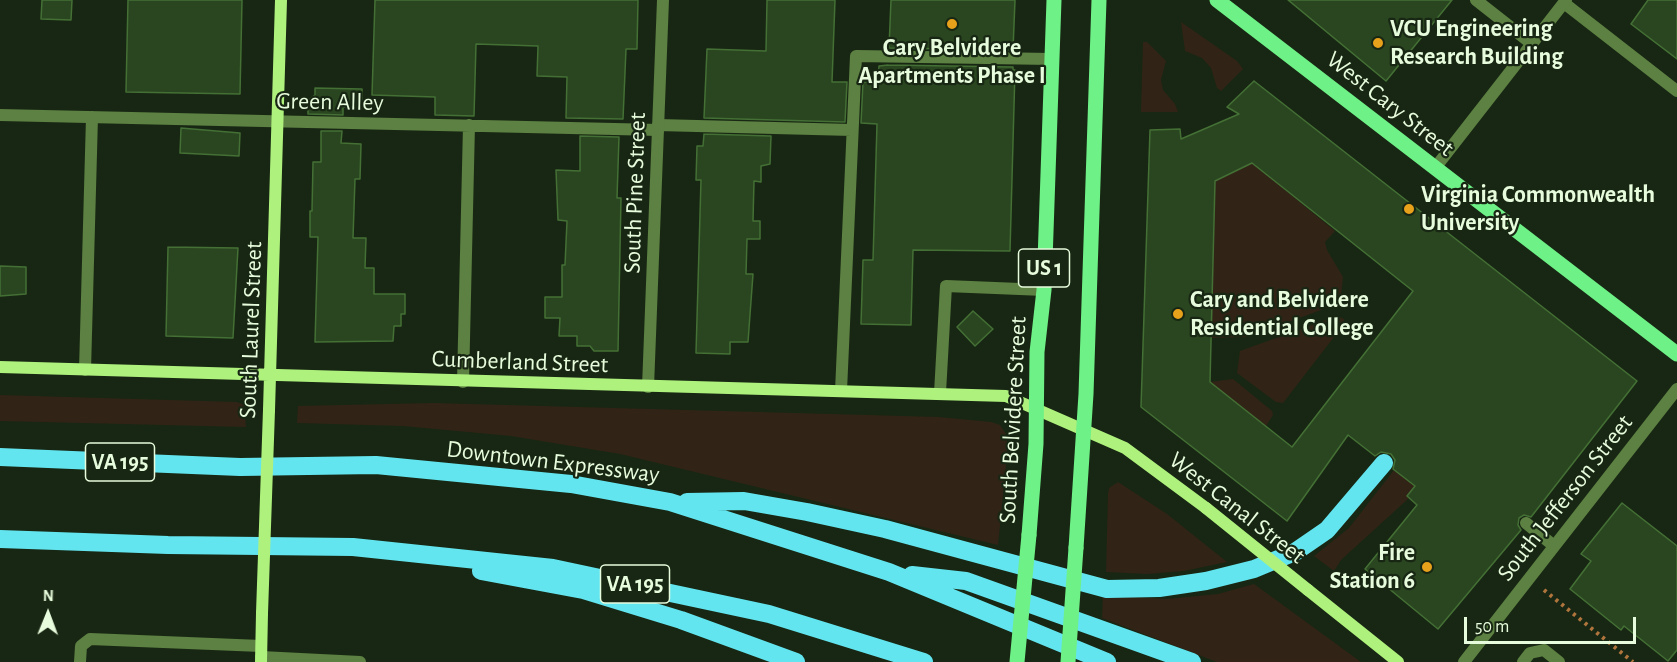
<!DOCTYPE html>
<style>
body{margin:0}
#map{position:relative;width:1677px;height:662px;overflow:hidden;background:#182713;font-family:"Alegreya Sans",sans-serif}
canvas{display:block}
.north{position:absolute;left:18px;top:584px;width:60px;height:60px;-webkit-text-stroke:4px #182713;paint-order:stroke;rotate:1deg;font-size:16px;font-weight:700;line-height:24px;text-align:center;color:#e7fcdc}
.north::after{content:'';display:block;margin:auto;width:21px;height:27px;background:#e7fcdc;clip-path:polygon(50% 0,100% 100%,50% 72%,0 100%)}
.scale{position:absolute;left:1464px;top:617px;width:172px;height:27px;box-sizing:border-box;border:3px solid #e7fcdc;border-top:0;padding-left:8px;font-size:18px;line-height:21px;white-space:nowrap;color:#e7fcdc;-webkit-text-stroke:4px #182713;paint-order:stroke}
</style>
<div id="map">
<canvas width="1677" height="662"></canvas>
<div class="north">N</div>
<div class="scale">50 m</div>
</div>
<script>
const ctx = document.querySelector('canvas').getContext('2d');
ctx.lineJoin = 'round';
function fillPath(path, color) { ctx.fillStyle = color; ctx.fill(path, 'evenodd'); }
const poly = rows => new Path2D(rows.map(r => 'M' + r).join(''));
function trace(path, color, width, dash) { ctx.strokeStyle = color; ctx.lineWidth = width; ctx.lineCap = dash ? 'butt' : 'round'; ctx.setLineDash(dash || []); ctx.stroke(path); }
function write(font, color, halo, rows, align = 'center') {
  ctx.font = font + ' "Alegreya Sans",sans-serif'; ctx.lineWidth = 4.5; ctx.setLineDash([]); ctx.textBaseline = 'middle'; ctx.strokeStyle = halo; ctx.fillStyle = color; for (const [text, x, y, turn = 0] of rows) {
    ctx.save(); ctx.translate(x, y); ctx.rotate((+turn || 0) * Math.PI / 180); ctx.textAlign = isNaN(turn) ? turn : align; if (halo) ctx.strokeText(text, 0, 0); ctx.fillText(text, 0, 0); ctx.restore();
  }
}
fillPath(poly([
 [1181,22,1237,61,1243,69,1221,91,1217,88,1211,68,1202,58,1185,51],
 [1143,42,1147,42,1166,61,1161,80,1163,90,1175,104,1178,112,1141,112],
 [1252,163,1335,231,1325,242,1327,250,1343,277,1341,295,1329,307,1249,337,1211,338,1215,181],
 [1337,316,1344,319,1344,324,1283,403,1276,402,1237,373,1240,351],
 [1233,379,1272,411,1273,415,1266,426,1210,382],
 [0,395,237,402,244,405,246,427,0,421],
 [434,403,939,417,991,422,1000,425,1006,434,1008,446,998,545,620,454,511,436,403,426,297,423,298,406],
 [1394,470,1415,486,1407,496,1409,498,1341,560,1334,571,1314,556,1349,528],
 [1118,482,1167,514,1227,562,1184,571,1147,574,1106,572,1108,494,1109,488],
 [1254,584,1361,662,1217,662,1102,618,1103,595,1167,599,1218,594]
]), '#312416');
const building = poly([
 [42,0,72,0,71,20,41,19,42,0],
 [128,0,242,0,240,94,126,92,128,0],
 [375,0,638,0,637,49,626,49,623,119,566,118,567,77,537,76,538,46,476,44,474,116,435,115,435,97,372,95,375,0],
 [767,0,835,0,832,82,847,82,845,122,704,118,707,49,766,51,767,0],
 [891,0,1015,0,1013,50,889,48,891,0],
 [1288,0,1452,0,1386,81,1288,0],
 [1648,0,1677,0,1677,59,1631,24,1648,0],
 [888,65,1013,67,1013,70,1015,70,1010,251,913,250,911,325,861,324,863,260,873,260,877,124,861,123,863,82,878,82,879,66,888,65],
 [1254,81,1637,381,1531,517,1524,515,1519,518,1518,525,1521,530,1438,629,1365,569,1417,505,1407,496,1415,486,1393,469,1395,460,1391,454,1381,452,1375,456,1348,435,1287,521,1141,407,1150,130,1180,129,1181,139,1239,114,1227,107,1254,81],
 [1252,163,1413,291,1292,447,1210,382,1215,181,1252,163],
 [315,88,362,89,362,108,343,107,343,115,308,114,308,100,315,95,315,88],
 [181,128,240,133,239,156,180,153,181,128],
 [321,131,342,131,341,143,361,144,360,179,355,179,353,238,366,238,365,268,374,268,374,294,405,294,405,314,401,314,401,326,394,326,393,341,315,342,318,237,310,237,310,211,312,211,313,162,321,162,321,131],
 [704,134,771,136,770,164,761,166,761,182,754,181,753,221,760,221,760,239,747,239,746,274,753,274,748,342,730,342,730,354,696,353,701,180,696,180,697,146,703,146,704,134],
 [580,136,619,137,617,198,621,198,618,351,594,351,590,346,577,346,577,336,559,336,560,318,545,318,545,297,562,297,562,265,565,265,567,221,558,220,556,170,580,171,580,136],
 [168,247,238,248,233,338,166,336,168,247],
 [0,266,26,267,26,294,0,296,0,266],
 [973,311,993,329,975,346,957,327,973,311],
 [1622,503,1677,546,1677,650,1668,661,1624,626,1621,630,1570,589,1591,561,1581,554,1622,503]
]);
fillPath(building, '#2a4620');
trace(building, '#447035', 1.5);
trace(poly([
 [1544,590,1633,662]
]), '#af753d', 4, [3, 4.5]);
trace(poly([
 [1476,0,1532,44],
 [1564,3,1677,91],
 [0,115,658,130],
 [658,125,852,130],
 [85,370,92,117],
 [463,382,469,125],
 [841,391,856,56,1052,59],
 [940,393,946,286,1044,290],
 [1526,523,1554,546],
 [261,657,360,662],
 [80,662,81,646,90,639,261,646],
 [1523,662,1530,653,1544,650,1559,662]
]), '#5c8142', 12);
trace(poly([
 [1435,168,1566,0],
 [648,387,663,0],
 [1464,662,1677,389]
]), '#5c8142', 12);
trace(poly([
 [0,367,1006,396,1125,448,1206,508],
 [269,410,281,0],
 [1308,590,1398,662],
 [261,662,262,613]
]), '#aef27d', 12);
trace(poly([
 [1217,0,1677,354],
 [1029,535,1036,444,1037,352,1044,290,1054,0],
 [1076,548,1086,394,1099,0]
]), '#6ef186', 15);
trace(poly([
 [0,457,240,467,376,465,571,484,670,502,889,572,1107,662],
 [687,502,744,501,807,512,885,529,1107,589,1159,588,1206,581,1254,569,1295,552,1327,530,1384,463],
 [0,539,168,545,353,547,553,568,769,614,924,662],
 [481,571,583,590,681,620,796,662],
 [912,575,966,581,1192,662]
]), '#63e5ef', 18);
trace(poly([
 [1206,508,1308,590],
 [262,613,269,410]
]), '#aef27d', 12);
trace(poly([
 [1017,662,1029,535],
 [1068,662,1076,548]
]), '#6ef186', 15);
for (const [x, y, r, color] of [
 [952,24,6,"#e8a11b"],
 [1378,43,6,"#e8a11b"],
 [1409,209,6,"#e8a11b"],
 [1178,314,6,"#e8a11b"],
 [1427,567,6,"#e8a11b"]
]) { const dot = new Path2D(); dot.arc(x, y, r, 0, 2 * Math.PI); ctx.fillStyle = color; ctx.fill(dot); trace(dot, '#182713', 2); }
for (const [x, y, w] of [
 [1044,268,51],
 [120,462,69],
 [635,584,69]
]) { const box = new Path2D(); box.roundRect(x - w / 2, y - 19, w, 38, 4.5); ctx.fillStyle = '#182713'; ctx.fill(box); trace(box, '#e7fcdc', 1.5); }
write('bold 22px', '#e7fcdc', null, [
 ["US 1",1044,268],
 ["VA 195",120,462],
 ["VA 195",635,584]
]);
write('bold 24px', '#e7fcdc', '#182713', [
 ["VCU Engineering",1390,29],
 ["Research Building",1390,57],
 ["Cary Belvidere",952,48,"center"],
 ["Apartments Phase I",952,76,"center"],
 ["Virginia Commonwealth",1421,195],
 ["University",1421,223],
 ["Cary and Belvidere",1190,300],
 ["Residential College",1190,328],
 ["Fire",1415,553,"right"],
 ["Station 6",1415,581,"right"]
], 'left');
write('24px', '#e7fcdc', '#182713', [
 ["Green Alley",330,102,1],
 ["West Cary Street",1390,104,38],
 ["South Pine Street",635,193,-88],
 ["South Laurel Street",251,330,-88],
 ["Cumberland Street",520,362,2],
 ["South Belvidere Street",1013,420,-87],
 ["Downtown Expressway",553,462,7],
 ["South Jefferson Street",1565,498,-52],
 ["West Canal Street",1237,508,38]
]);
</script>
